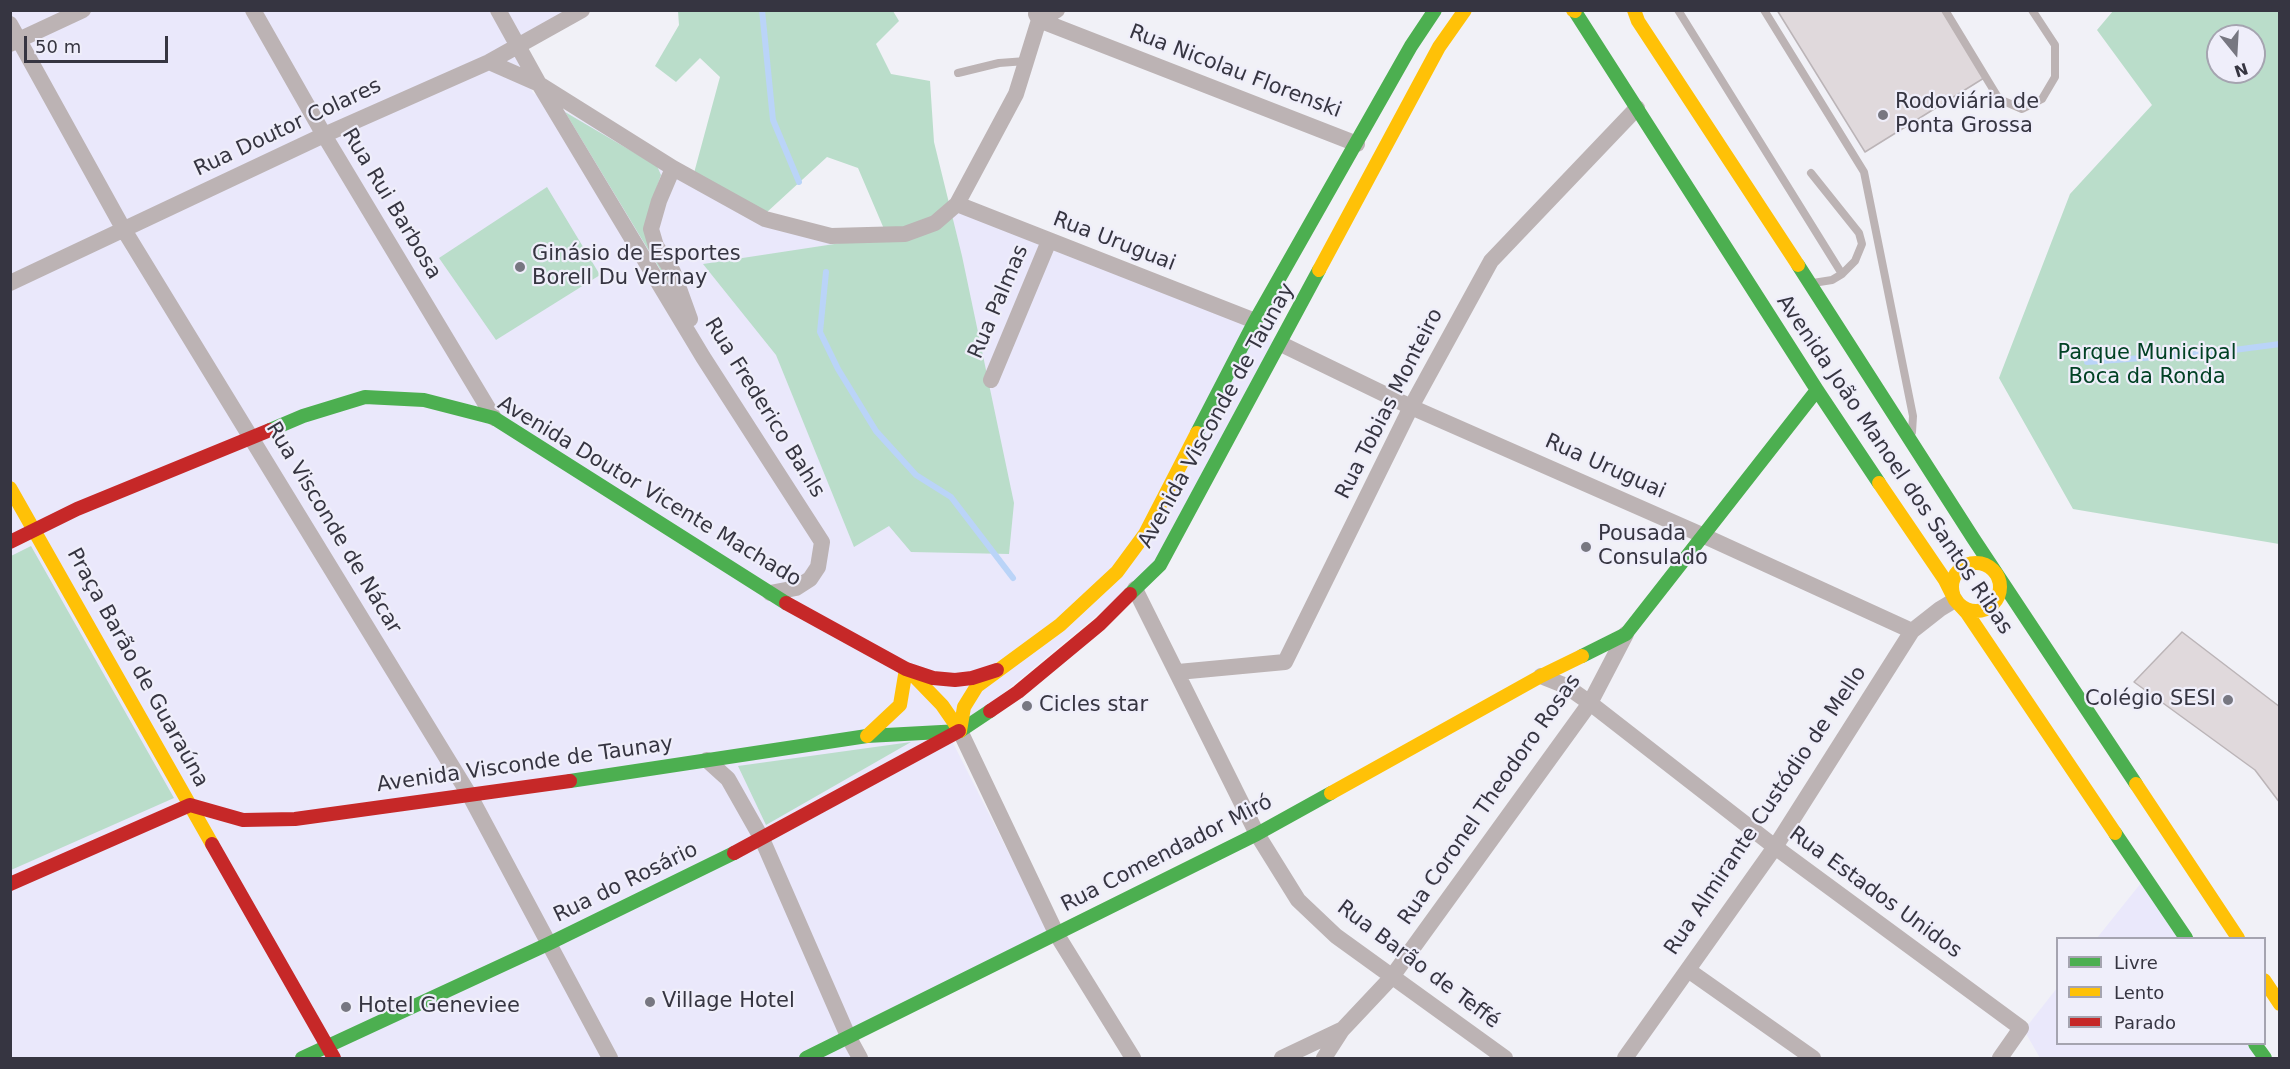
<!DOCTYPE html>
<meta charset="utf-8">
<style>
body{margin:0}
#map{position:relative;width:2290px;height:1069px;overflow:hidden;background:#f1f1f7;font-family:"DejaVu Sans",sans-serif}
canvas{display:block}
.frame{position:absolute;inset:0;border:12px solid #363541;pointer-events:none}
.legend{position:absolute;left:2056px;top:937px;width:210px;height:108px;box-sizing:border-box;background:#efeefa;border:2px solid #a5a4b0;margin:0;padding:8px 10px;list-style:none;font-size:18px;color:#363541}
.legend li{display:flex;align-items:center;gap:12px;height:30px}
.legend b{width:30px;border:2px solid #a5a4b0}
.north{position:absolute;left:2206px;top:24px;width:60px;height:60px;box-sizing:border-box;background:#efeefa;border:2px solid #a5a4b0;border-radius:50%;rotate:162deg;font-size:16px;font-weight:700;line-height:24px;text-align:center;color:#363541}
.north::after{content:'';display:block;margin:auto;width:21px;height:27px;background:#777781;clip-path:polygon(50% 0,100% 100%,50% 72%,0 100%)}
.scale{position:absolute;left:24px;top:36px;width:144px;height:27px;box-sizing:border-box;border:3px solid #363541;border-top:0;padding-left:8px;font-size:18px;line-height:21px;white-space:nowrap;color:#363541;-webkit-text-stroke:4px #efeefa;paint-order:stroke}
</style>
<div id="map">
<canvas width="2290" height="1069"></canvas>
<div class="frame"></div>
<ul class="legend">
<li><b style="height:8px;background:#4caf50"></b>Livre</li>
<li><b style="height:8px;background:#ffc107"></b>Lento</li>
<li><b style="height:8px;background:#c62828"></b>Parado</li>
</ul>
<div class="north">N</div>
<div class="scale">50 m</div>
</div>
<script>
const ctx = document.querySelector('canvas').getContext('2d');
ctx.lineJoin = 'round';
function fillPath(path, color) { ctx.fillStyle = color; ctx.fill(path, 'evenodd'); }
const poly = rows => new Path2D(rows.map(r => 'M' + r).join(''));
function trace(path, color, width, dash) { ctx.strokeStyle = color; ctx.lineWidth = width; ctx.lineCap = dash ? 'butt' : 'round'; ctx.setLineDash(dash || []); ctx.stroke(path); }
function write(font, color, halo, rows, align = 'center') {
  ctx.font = font + ' "DejaVu Sans",sans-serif'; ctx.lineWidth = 4.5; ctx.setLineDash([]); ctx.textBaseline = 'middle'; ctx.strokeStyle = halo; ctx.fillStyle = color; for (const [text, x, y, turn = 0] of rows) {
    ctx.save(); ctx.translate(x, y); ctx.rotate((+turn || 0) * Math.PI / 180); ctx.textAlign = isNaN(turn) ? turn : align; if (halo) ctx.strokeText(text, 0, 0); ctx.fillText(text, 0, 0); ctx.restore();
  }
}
fillPath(poly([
 [10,11,590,11,516,56,533,93,764,221,890,237,958,207,1254,323,1278,346,1158,565,950,737,1051,936,849,1036,861,1058,11,1058],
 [2145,878,2185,938,2097,938],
 [2057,988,2058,1044,2253,1044,2263,1058,2040,1058,2024,1030]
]), '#eae8fb');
fillPath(poly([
 [678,11,893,11,899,21,876,44,891,74,930,81,934,142,962,256,1014,503,1009,554,911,552,889,526,854,547,776,355,703,264,887,236,858,168,827,157,766,213,694,173,720,77,700,58,676,82,655,66,679,25],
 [2113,11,2279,11,2279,544,2073,509,1999,378,2070,194,2152,105,2097,30],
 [2218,36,2254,36,2254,72,2218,72],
 [565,112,657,166,661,175,650,207,669,284],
 [547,187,600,275,496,340,439,258],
 [31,546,174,798,11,870,11,556],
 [911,742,766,825,738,766]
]), '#baddca');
trace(poly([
 [762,10,773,120,799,182],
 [826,272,820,332,838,369,876,431,916,475,951,497,1013,578],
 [2087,362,2211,353,2280,344]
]), '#bad4f8', 6);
const building = poly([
 [1777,10,1942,10,1984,78,1865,152,1777,10],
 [2182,632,2280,707,2280,803,2255,770,2134,682,2182,632]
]);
fillPath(building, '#e0d9dc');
trace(building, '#bbb4b7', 1.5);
trace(poly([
 [1678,10,1842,274],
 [1764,10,1864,172,1913,416,1912,432],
 [1945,10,1999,99,2022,109,2042,99,2055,77,2055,45,2032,10],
 [958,73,999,63,1026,61],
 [1811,173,1859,233,1862,244,1855,261,1842,274,1832,280,1813,283]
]), '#bcb3b4', 8);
trace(poly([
 [253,10,324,135,494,418],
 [498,10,539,84,703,357,822,542,818,567,810,579,796,588,770,593],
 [1036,14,1039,20,1357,144],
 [10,24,124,230,470,796,610,1058],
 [10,44,83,10],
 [489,62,539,84,673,168,765,219,831,236,905,234,935,223,957,204,1016,94,1039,20,1057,10],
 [673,168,659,201,651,229,656,246,673,272,690,319],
 [957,204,1255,321],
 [10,283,324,135,489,62,582,10],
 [1281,344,1411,407,1702,535,1912,631],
 [991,380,1049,241],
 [1135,589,1257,834,1298,900,1336,936,1505,1058],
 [1178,672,1285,662,1411,407,1491,261,1637,108],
 [1541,676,1566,686,1590,703,1775,847,2021,1028,2000,1058],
 [960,731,1057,935,1133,1058],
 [707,760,728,779,762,839,848,1036,860,1058],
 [1688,970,1813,1058],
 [1282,1058,1341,1030],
 [1324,1058,1342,1030,1391,978,1590,703,1626,634],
 [1625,1058,1775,847,1912,631,1940,609,1955,600]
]), '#bcb3b4', 16);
trace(poly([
 [1574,10,1817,390,1879,483],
 [1798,265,1973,538,2136,784],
 [270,430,303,416,365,397,424,400,494,418,786,603],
 [1197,433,1255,321,1411,46,1435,10],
 [1130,594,1160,565,1319,270],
 [1582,656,1626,634,1817,390],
 [570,781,867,736,960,731,990,711],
 [2115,833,2186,938],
 [2255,1044,2265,1058],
 [302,1058,548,944,734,853],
 [806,1058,1257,834,1331,793]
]), '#4caf50', 14);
trace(poly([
 [1573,10,1575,11],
 [1634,10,1638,21,1798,265],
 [1319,270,1439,47,1465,10],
 [1879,483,1945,580,1955,600,1967,613,2115,833],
 [10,488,212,844],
 '1952 587a24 24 0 1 1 48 0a24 24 0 1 1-48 0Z',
 [910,672,942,705,960,731],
 [960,731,964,707,977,686,1060,625,1117,572,1145,534,1197,433],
 [867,736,900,705,906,669],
 [2136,784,2238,938],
 [1331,793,1541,676,1582,656],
 [2264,980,2280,1004]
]), '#ffc107', 14);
trace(poly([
 [10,542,77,509,270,430],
 [786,603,906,669,933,678,955,680,972,678,997,670],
 [990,711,1018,692,1100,624,1130,594],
 [190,805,243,820,295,819,570,781],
 [212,844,334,1058],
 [734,853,959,731],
 [10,884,190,805]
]), '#c62828', 14);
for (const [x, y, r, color] of [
 [1883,115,6,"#777781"],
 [520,267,6,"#777781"],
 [1586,547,6,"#777781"],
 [2228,700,6,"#777781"],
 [1027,706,6,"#777781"],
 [650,1002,6,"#777781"],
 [346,1007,6,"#777781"]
]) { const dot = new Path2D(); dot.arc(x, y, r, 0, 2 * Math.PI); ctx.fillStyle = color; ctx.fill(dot); trace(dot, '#efeefa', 2); }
write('21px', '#363541', '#efeefa', [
 ["Rua Nicolau Florenski",1235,72,21],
 ["Rua Doutor Colares",288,128,-25],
 ["Rua Rui Barbosa",391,204,59],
 ["Rua Uruguai",1114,242,21],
 ["Rua Palmas",999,302,-67],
 ["Rua Tobias Monteiro",1390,404,-63],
 ["Rua Frederico Bahls",764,408,58],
 ["Avenida Visconde de Taunay",1217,416,-61],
 ["Avenida João Manoel dos Santos Ribas",1894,465,56],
 ["Rua Uruguai",1605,467,24],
 ["Avenida Doutor Vicente Machado",649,492,31],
 ["Rua Visconde de Nácar",333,528,59],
 ["Praça Barão de Guaraúna",137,668,61],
 ["Avenida Visconde de Taunay",525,765,-8],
 ["Rua Coronel Theodoro Rosas",1490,800,-55],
 ["Rua Almirante Custódio de Mello",1766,811,-56],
 ["Rua Comendador Miró",1167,854,-27],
 ["Rua do Rosário",626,883,-26],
 ["Rua Estados Unidos",1875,893,36],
 ["Rua Barão de Teffé",1418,965,37]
]);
write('21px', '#363541', '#efeefa', [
 ["Rodoviária de",1895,103],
 ["Ponta Grossa",1895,127],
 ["Ginásio de Esportes",532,255],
 ["Borell Du Vernay",532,279],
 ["Pousada",1598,535],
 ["Consulado",1598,559],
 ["Colégio SESI",2216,700,"right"],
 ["Cicles star",1039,706],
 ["Village Hotel",662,1002],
 ["Hotel Geneviee",358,1007]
], 'left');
write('21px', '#014124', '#efeefa', [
 ["Parque Municipal",2147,354],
 ["Boca da Ronda",2147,378]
]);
</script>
